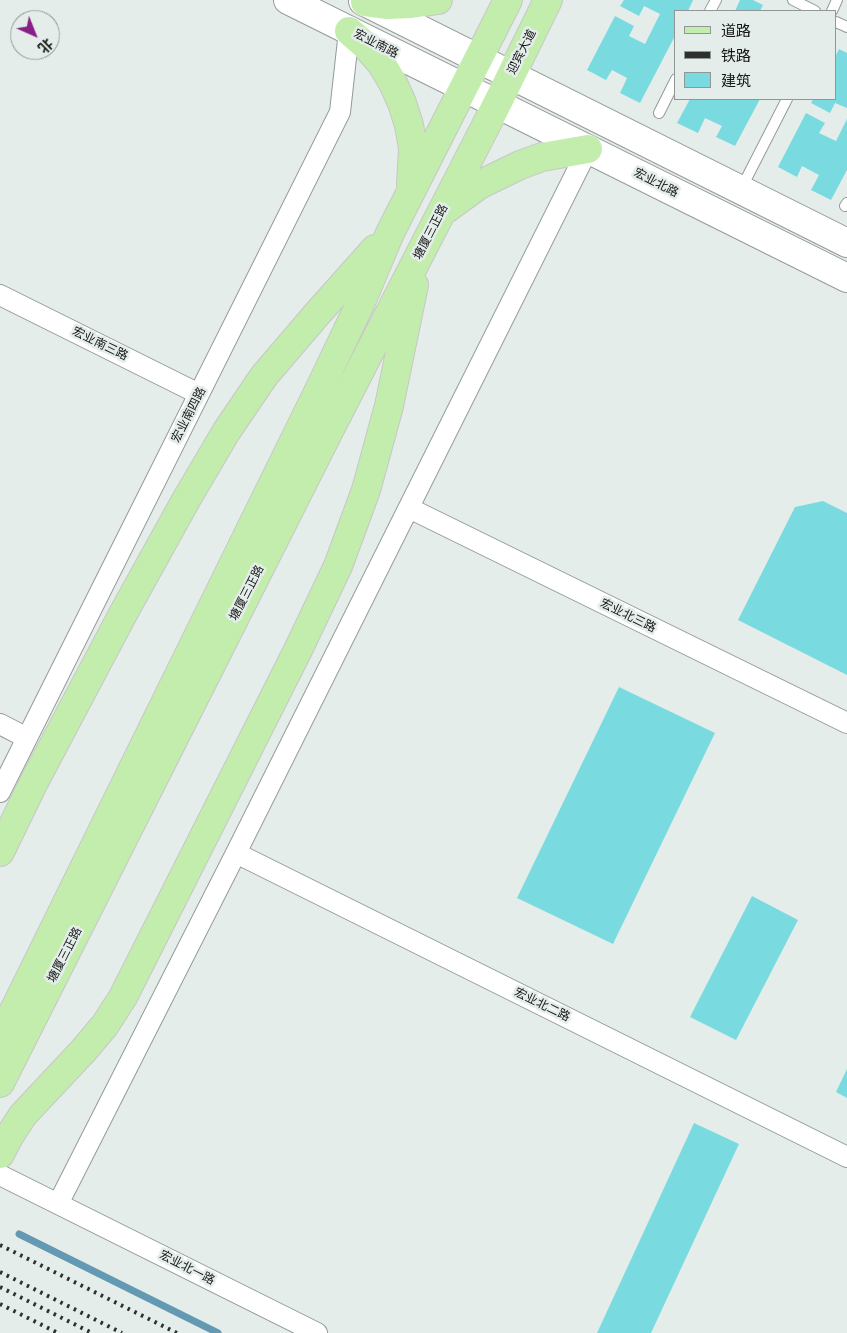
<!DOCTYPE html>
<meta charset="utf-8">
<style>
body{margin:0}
#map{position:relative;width:847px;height:1333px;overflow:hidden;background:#e5edea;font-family:"Fira Sans Condensed","Noto Sans SC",sans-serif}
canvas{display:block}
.legend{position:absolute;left:674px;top:10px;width:162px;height:90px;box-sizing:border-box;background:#e5edea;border:1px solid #919795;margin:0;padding:6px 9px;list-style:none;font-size:15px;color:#141716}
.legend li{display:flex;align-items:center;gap:10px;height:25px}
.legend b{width:25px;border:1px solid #919795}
.north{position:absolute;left:10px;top:10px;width:50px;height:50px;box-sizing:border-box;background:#e5edea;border:1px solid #919795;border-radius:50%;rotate:136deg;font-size:14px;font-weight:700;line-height:20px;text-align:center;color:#141716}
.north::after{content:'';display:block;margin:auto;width:18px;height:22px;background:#871f86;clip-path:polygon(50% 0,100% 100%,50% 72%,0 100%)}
</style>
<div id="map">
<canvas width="847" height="1333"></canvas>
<ul class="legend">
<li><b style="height:6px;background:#c3edac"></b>道路</li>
<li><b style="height:6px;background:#2c302f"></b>铁路</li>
<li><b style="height:14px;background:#79dbe0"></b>建筑</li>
</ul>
<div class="north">北</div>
</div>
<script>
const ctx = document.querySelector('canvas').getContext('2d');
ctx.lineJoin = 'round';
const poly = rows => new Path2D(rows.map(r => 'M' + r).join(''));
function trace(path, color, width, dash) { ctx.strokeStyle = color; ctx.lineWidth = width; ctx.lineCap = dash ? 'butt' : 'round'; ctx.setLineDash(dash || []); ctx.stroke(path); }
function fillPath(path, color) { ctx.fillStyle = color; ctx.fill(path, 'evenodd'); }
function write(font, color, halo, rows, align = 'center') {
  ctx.font = font + ' "Fira Sans Condensed","Noto Sans SC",sans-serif'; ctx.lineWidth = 5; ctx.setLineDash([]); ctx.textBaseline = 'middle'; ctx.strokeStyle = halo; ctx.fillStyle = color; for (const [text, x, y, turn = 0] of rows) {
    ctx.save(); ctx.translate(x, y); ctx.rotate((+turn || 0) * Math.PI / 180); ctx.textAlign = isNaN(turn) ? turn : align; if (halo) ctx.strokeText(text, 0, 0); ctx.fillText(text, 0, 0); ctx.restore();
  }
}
trace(poly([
 [19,1234,218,1333]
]), '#6499b4', 7);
fillPath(poly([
 [624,0,693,0,688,11,676,11,676,34,640,103,620,93,627,78,612,70,606,80,587,70,615,16,634,26,629,36,645,44,660,14,644,6,639,16,620,6],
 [740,0,753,0,763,5,760,11,735,11],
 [839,49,847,53,847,108,835,103,830,113,811,103,813,99,836,99,836,55],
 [690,99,760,99,735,146,716,137,722,126,705,118,698,133,677,123],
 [806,113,825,123,819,133,836,141,847,119,847,170,831,200,811,190,819,175,802,166,797,177,778,167],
 [823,501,847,513,847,675,738,620,795,507],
 [619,687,715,733,613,944,517,898],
 [752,896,798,920,736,1040,690,1017],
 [847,1069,847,1098,836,1092],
 [694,1123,739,1144,651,1333,597,1333]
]), '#79dbe0');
const service = poly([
 [793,0,815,11],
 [710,11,716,0],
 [832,11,837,0],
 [836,22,847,27],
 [659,113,676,79],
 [741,189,787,99],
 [845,206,847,203]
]);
const minor = poly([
 [0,295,199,394],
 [409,508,847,723],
 [0,724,27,738],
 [0,792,340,112,349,31],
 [236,853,847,1157],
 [0,1175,317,1333],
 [58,1204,236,853,588,149]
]);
const secondary = poly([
 [288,0,847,278],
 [363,1,847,243]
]);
const primary = poly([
 [365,2,388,5,411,4,438,0],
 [349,31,366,46,381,63,393,83,402,103,409,125,413,148,411,184],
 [446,209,479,185,520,165,542,157,588,149],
 [0,852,34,782,124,612,186,500,226,432,264,376,317,314,375,249],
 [0,1039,321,386,361,302,390,233,508,0],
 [0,1083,329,431,497,104,548,0],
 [0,1154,10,1135,23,1115,84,1050,105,1025,123,997,298,650,338,566,366,490,389,406,414,285]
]);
trace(service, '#949b98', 12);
trace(minor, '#949b98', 22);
trace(secondary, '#949b98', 30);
trace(primary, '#c7c7c7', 30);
trace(service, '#fff', 10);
trace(minor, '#fff', 20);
trace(secondary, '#fff', 28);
trace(primary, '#c3edac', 28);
trace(poly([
 [0,1245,177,1333],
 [0,1272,122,1333],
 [0,1287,92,1333],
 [0,1304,58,1333]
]), '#2c302f', 4, [2.5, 5]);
write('12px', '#141716', '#e5edea', [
 ["宏业南路",376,44,27],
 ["迎宾大道",522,52,-63],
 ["宏业北路",656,183,27],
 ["塘厦三正路",431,232,-63],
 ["宏业南三路",100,344,26],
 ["宏业南四路",189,415,-63],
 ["塘厦三正路",247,593,-63],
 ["宏业北三路",628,616,26],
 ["塘厦三正路",65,955,-63],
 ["宏业北二路",542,1005,26],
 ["宏业北一路",187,1268,27]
]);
</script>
